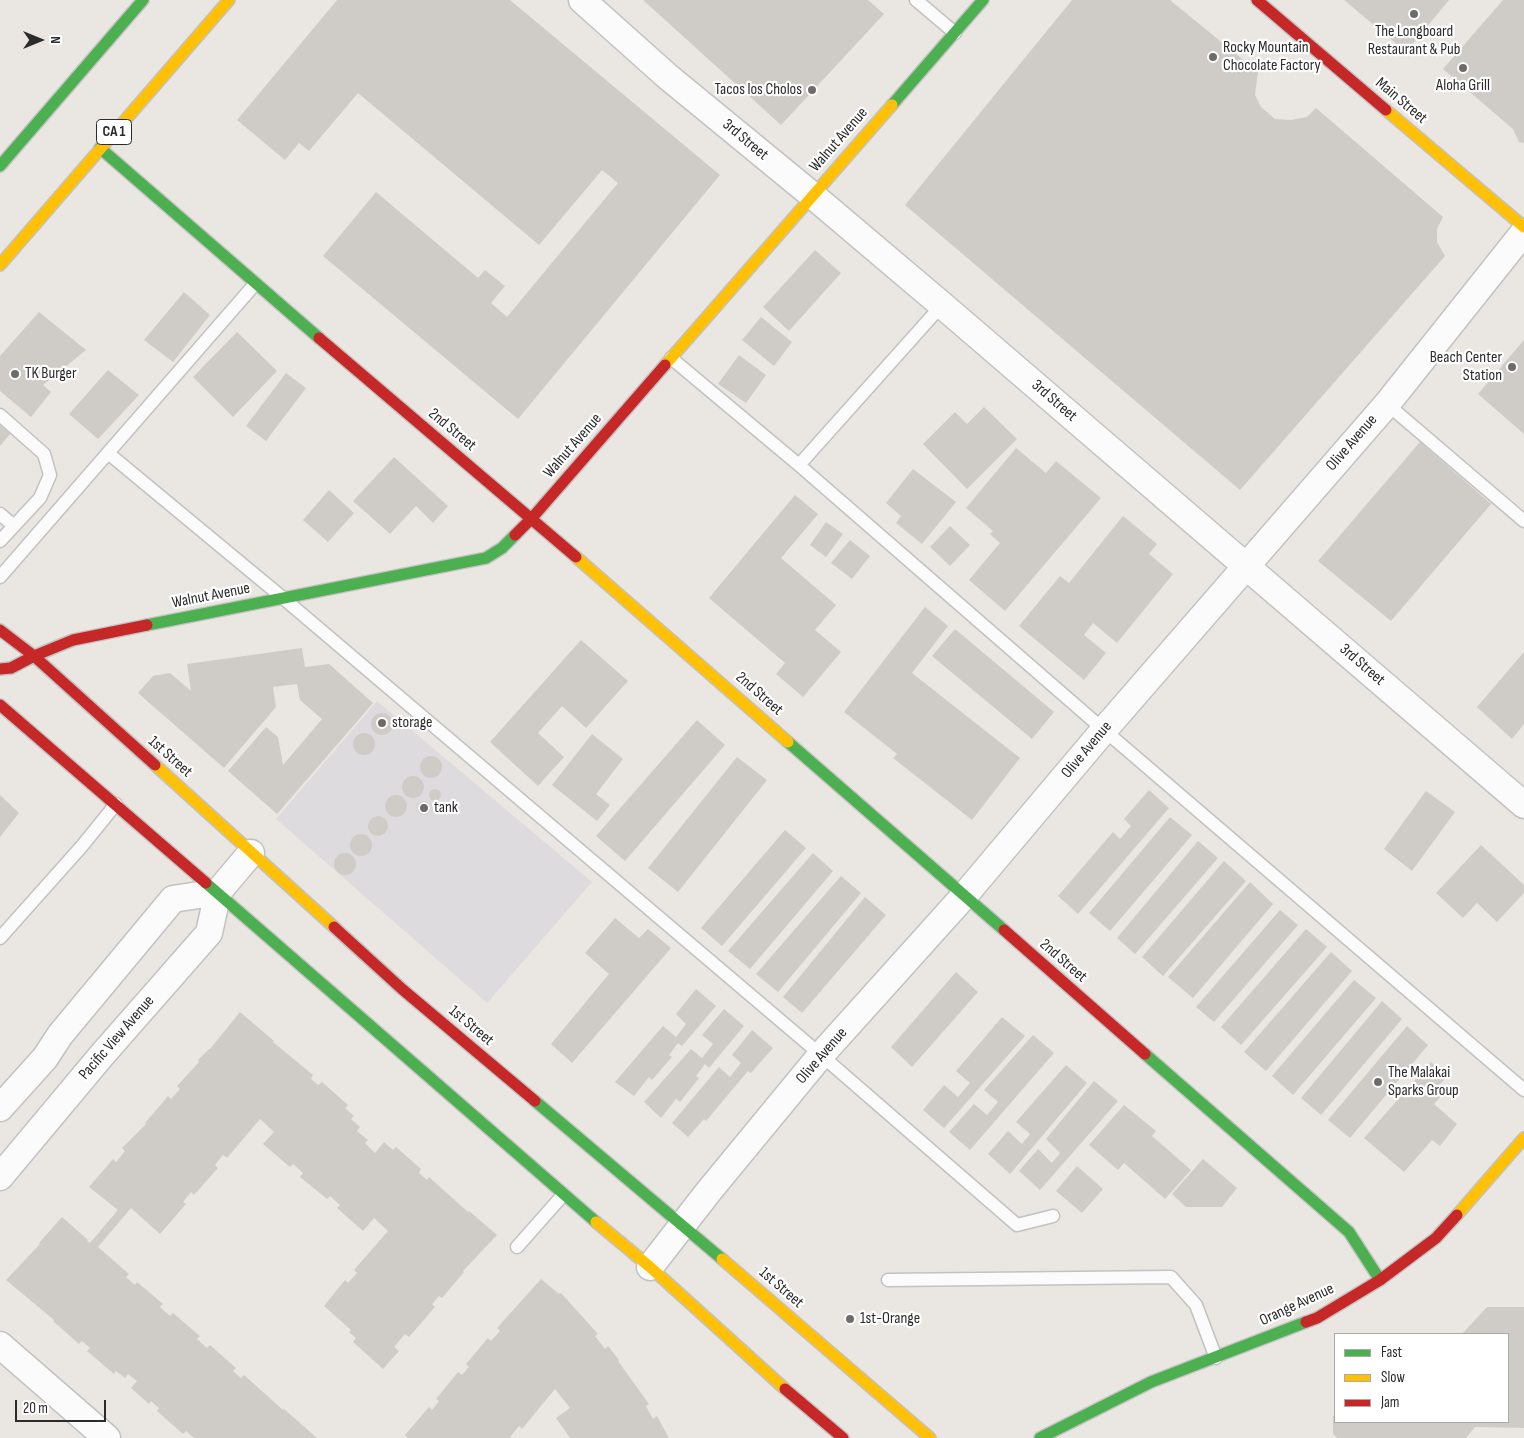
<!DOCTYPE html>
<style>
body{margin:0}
#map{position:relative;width:1524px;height:1438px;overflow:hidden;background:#eae6e2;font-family:"Sofia Sans Condensed",sans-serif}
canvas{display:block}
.legend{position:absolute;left:1334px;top:1333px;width:175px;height:90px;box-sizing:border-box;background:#fff;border:1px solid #aaa;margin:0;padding:6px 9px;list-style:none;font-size:15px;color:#2b2b2b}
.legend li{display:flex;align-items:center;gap:10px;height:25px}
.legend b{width:25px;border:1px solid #aaa}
.north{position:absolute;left:15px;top:15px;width:50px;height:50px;-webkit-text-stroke:4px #fff;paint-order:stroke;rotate:90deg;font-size:14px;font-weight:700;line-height:20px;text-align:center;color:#2b2b2b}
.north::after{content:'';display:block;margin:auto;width:18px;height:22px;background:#2b2b2b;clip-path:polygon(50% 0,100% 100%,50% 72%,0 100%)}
.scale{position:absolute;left:15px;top:1400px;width:91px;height:22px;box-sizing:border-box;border:2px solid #2b2b2b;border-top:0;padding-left:6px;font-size:15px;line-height:18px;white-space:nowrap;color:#2b2b2b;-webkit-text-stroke:4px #fff;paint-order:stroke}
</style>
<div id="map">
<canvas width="1524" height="1438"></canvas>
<ul class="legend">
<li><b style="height:6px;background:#4caf50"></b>Fast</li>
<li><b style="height:6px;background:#ffc107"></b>Slow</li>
<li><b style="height:6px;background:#c62828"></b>Jam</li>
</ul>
<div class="north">N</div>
<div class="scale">20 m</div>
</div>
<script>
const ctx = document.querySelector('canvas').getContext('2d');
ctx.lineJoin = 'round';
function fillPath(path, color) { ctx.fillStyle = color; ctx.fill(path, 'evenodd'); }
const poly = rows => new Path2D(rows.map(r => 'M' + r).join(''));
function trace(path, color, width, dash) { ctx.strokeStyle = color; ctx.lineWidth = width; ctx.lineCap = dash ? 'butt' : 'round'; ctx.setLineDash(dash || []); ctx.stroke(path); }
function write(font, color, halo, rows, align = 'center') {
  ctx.font = font + ' "Sofia Sans Condensed",sans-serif'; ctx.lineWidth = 4.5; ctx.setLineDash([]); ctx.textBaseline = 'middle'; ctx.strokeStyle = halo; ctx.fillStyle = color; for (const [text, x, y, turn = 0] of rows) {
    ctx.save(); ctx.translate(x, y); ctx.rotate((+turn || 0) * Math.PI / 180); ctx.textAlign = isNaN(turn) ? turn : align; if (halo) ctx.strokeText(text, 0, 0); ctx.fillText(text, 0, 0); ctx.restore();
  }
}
fillPath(poly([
 [377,701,592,882,487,1003,276,819]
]), '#dddbdd');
fillPath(poly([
 [337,0,510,0,720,175,518,419,323,256,376,192,478,278,485,270,505,286,491,303,507,317,618,183,602,170,539,245,358,93,309,151,299,143,285,160,237,120],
 [643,0,868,0,884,14,781,125],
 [1072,0,1170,0,1258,72,1255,95,1261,107,1275,119,1291,120,1307,117,1316,108,1443,217,1437,229,1437,242,1445,256,1240,490,905,205],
 [1344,0,1449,0,1406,52],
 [1503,0,1524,0,1524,143,1519,142,1513,129,1443,69],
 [815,250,841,273,789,331,763,307],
 [184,292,210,315,173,362,144,340],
 [39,312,86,350,43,385,51,392,31,417,0,391,0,356],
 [761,317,792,342,774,366,742,340],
 [237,332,277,371,233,417,193,377],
 [1524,340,1524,434,1478,394],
 [739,355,766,375,746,403,718,384],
 [108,370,139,395,98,439,69,414],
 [286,373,306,388,266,441,246,426],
 [984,407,1017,439,967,489,923,444,955,412,967,424],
 [0,425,10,434,0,446],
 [1420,442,1491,504,1391,621,1318,561],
 [1016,448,1046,473,1056,461,1101,498,1005,611,969,580,1000,543,990,534,993,531,966,508],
 [394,457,448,506,433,523,416,506,390,534,353,501],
 [913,469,956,502,922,544,896,523,901,516,886,503],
 [329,490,354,513,328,542,303,520],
 [795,495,818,514,781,558,836,605,815,630,841,652,803,697,776,674,785,663,709,598],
 [1123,516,1157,544,1149,554,1173,574,1117,643,1093,623,1084,635,1106,653,1084,680,1019,626,1060,576,1069,583],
 [826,522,843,534,826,557,810,545],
 [950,526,970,545,950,566,930,547],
 [850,540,870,556,852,579,831,563],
 [925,607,948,626,912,673,1020,758,972,820,893,758,897,754,844,712],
 [955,629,1054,712,1032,739,932,656],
 [581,640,628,681,586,728,562,706,538,733,564,757,538,786,490,742],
 [302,648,305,667,329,664,373,703,277,814,228,771,266,727,278,737,283,765,322,719,300,700,297,684,273,687,276,707,224,768,138,693,153,676,170,673,191,691,187,664],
 [1524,652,1524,724,1512,739,1477,707],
 '371 724a11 11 0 1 1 22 0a11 11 0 1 1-22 0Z',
 [697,720,725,745,625,861,596,836],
 '353 744a11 11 0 1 1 22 0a11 11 0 1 1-22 0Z',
 [592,734,623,759,596,794,610,805,597,821,552,785],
 '420 767a11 11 0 1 1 22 0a11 11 0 1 1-22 0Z',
 [737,757,767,780,678,892,648,868],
 '402 787a11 11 0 1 1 22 0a11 11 0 1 1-22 0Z',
 '429 795a6 6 0 1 1 12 0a6 6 0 1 1-12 0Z',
 [1149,790,1169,808,1078,914,1058,896,1113,832,1120,839,1131,826,1124,819],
 [1426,791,1455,812,1412,871,1384,849],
 '385 806a11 11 0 1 1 22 0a11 11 0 1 1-22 0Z',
 [0,795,19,813,0,837],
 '417 808a7 7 0 1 1 14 0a7 7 0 1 1-14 0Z',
 '368 826a10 10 0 1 1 20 0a10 10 0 1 1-20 0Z',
 [1170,817,1192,835,1110,931,1089,913],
 [785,830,806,848,722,946,701,928],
 '350 845a11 11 0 1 1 22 0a11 11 0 1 1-22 0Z',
 [1198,841,1218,858,1135,954,1117,938],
 [1481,845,1524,885,1524,893,1497,922,1477,903,1463,918,1436,893],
 [813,853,833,871,750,969,728,951],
 '334 864a11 11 0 1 1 22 0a11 11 0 1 1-22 0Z',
 [1224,861,1246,881,1163,976,1142,957],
 [841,876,861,893,778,992,756,974],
 [1250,882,1273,904,1193,998,1168,977],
 [865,897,886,915,802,1013,783,997],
 [1280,910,1298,925,1214,1022,1196,1007],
 [615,918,639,938,648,929,671,948,572,1063,551,1044,609,974,585,953],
 [1306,929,1327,947,1241,1045,1221,1027],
 [1331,952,1352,971,1266,1071,1244,1052],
 [956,972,978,992,912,1067,891,1047],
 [1354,980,1376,998,1293,1095,1272,1076],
 [696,989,716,1006,682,1046,678,1043,669,1055,672,1057,652,1080,649,1077,634,1096,615,1082,663,1026,676,1037,686,1024,676,1014],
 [1382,1001,1402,1019,1321,1115,1301,1098],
 [724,1009,744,1026,709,1068,705,1064,696,1076,699,1078,680,1102,676,1099,661,1118,644,1102,691,1049,702,1058,713,1044,702,1035],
 [240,1012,274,1041,273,1042,313,1075,311,1079,318,1085,322,1082,348,1105,345,1108,354,1116,351,1119,360,1127,357,1131,368,1140,365,1143,375,1153,384,1142,393,1150,396,1147,421,1169,419,1173,427,1180,429,1177,468,1212,469,1211,497,1235,463,1271,464,1272,442,1298,439,1296,432,1304,435,1307,409,1337,405,1334,394,1347,399,1351,383,1369,353,1342,356,1338,349,1332,351,1330,324,1306,345,1280,348,1283,357,1273,354,1270,388,1231,374,1218,363,1231,337,1208,340,1205,330,1196,327,1199,300,1177,303,1173,293,1164,290,1167,263,1144,274,1132,260,1119,227,1158,223,1155,215,1165,218,1168,194,1195,191,1192,183,1202,186,1204,160,1234,131,1208,98,1247,129,1274,126,1277,135,1285,137,1282,163,1304,160,1307,170,1316,173,1313,200,1336,197,1339,207,1348,210,1345,236,1368,233,1371,241,1378,244,1375,283,1410,284,1409,317,1438,194,1438,186,1431,183,1434,157,1411,159,1408,151,1401,149,1404,131,1388,137,1381,128,1374,125,1378,116,1371,114,1374,87,1351,90,1348,82,1341,79,1344,53,1321,54,1320,6,1280,40,1244,39,1243,62,1217,88,1240,87,1241,90,1243,118,1210,89,1187,113,1159,116,1162,125,1151,122,1148,146,1124,145,1123,168,1096,171,1099,180,1089,177,1086,199,1062,198,1060,209,1049,210,1049],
 [1002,1017,1025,1036,944,1128,923,1110,944,1085,958,1097,970,1083,956,1071],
 [1407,1026,1428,1045,1350,1138,1328,1120],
 [752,1030,773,1048,751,1073,748,1071,706,1121,704,1119,688,1137,672,1123,719,1067,730,1077,741,1063,732,1055],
 [1033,1035,1054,1053,970,1150,949,1132,974,1104,987,1115,998,1102,984,1090],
 [1431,1062,1447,1077,1436,1088,1443,1094,1434,1104,1457,1124,1440,1146,1432,1140,1404,1172,1364,1138],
 [1066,1065,1087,1083,1010,1174,988,1154,1008,1131,1022,1144,1030,1134,1016,1122],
 [1094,1081,1118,1101,1040,1190,1019,1171,1038,1149,1052,1163,1060,1153,1046,1139],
 [1124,1105,1156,1131,1152,1136,1191,1170,1165,1199,1124,1163,1118,1170,1089,1145],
 [1203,1159,1237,1188,1222,1207,1186,1207,1172,1194],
 [1077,1166,1103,1189,1082,1213,1056,1191],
 [541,1279,559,1294,561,1293,598,1334,595,1336,605,1349,608,1346,619,1360,618,1361,649,1404,646,1406,653,1419,657,1416,669,1438,570,1438,556,1418,570,1408,555,1389,522,1429,519,1426,510,1437,512,1438,408,1438,405,1435,429,1407,432,1410,439,1401,436,1399,458,1372,462,1375,469,1367,466,1364,488,1338,491,1341,500,1331,497,1328],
 [1487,1307,1524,1307,1524,1428,1475,1427,1466,1438,1337,1438,1333,1434,1333,1416,1335,1416,1335,1422,1508,1422,1508,1334,1462,1334]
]), '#cfccc8');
const lane = poly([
 [916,0,955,33],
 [671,358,799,465,1104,730,1524,1090],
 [1387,404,1524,521],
 [0,415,44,454,50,475,40,498,0,541],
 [108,453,283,598,821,1055,1017,1225,1053,1216],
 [799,465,942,305],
 [0,514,14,526],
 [0,577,255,284],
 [0,938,82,846,116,804],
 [517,1247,563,1195],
 [888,1280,1171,1277,1196,1305,1216,1358]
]);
const street = poly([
 [582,0,667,76,812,195,942,305,1524,805],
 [0,1108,45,1058,60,1035,173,899,218,892],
 [0,1177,102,1055,209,933,218,892,251,853],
 [650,1267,709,1191,821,1055,964,896,1104,730,1387,404,1524,232],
 [0,1345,107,1438]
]);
const fast = poly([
 [892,105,983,0],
 [100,148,319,338],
 [0,166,143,0],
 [147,625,486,558,502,548,515,535],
 [788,742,1004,930],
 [206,883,596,1222],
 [1145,1054,1349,1232,1380,1280],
 [535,1101,722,1259],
 [1040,1438,1151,1382,1306,1322]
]);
const slow = poly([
 [1386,110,1524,227],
 [0,265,229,0],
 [665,365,892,105],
 [576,557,788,742],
 [155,765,334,927],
 [1457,1215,1524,1138],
 [596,1222,650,1267,785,1389],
 [722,1259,930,1438]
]);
const jam = poly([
 [1257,0,1386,110],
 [319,338,576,557],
 [515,535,532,518,665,365],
 [0,630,34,656,155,765],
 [0,669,11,668,34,656,73,640,147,625],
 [0,705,206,883],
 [334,927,402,989,535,1101],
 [1004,930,1145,1054],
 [1306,1322,1317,1318,1380,1280,1436,1238,1457,1215],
 [785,1389,843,1438]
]);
trace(lane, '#c3c2c2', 15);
trace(street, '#c3c2c2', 29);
trace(fast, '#c3c2c2', 14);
trace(slow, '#c3c2c2', 14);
trace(jam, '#c3c2c2', 14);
trace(lane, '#fcfbfb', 12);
trace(street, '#fcfbfb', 26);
trace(fast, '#4caf50', 11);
trace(slow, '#ffc107', 11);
trace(jam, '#c62828', 11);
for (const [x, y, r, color] of [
 [1414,14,5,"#6e6c6b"],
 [1213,57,5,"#6e6c6b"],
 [1463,68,5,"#6e6c6b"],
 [812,90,5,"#6e6c6b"],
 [1512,367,5,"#6e6c6b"],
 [15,374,5,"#6e6c6b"],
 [382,723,5,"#6e6c6b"],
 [424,808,5,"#6e6c6b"],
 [1378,1082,5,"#6e6c6b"],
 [850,1319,5,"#6e6c6b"]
]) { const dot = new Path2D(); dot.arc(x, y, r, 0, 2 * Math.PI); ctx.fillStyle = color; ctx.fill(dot); trace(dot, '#fff', 2); }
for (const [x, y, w] of [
 [114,132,35]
]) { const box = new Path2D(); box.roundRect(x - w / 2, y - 12.5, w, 25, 4); ctx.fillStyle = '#fff'; ctx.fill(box); trace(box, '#2b2b2b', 1); }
write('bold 15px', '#2b2b2b', null, [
 ["CA 1",114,132]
]);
write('16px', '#2b2b2b', '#fff', [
 ["The Longboard",1414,32,"center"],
 ["Restaurant & Pub",1414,50,"center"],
 ["Rocky Mountain",1223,48],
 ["Chocolate Factory",1223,66],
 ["Aloha Grill",1463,86,"center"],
 ["Tacos los Cholos",802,90,"right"],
 ["Beach Center",1502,358,"right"],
 ["Station",1502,376,"right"],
 ["TK Burger",25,374],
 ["storage",392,723],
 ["tank",434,808],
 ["The Malakai",1388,1073],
 ["Sparks Group",1388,1091],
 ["1st-Orange",860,1319]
], 'left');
write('16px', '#2b2b2b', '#fff', [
 ["Main Street",1401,101,40],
 ["3rd Street",745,140,40],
 ["Walnut Avenue",839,140,-49],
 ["3rd Street",1054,401,41],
 ["2nd Street",452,430,40],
 ["Olive Avenue",1352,443,-49],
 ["Walnut Avenue",573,446,-49],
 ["Walnut Avenue",211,596,-11],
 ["3rd Street",1362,665,41],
 ["2nd Street",759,694,41],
 ["Olive Avenue",1087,750,-50],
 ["1st Street",170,757,42],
 ["2nd Street",1063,961,41],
 ["1st Street",471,1026,40],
 ["Pacific View Avenue",117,1038,-49],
 ["Olive Avenue",822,1056,-49],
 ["1st Street",781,1288,41],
 ["Orange Avenue",1297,1305,-25]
]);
</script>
